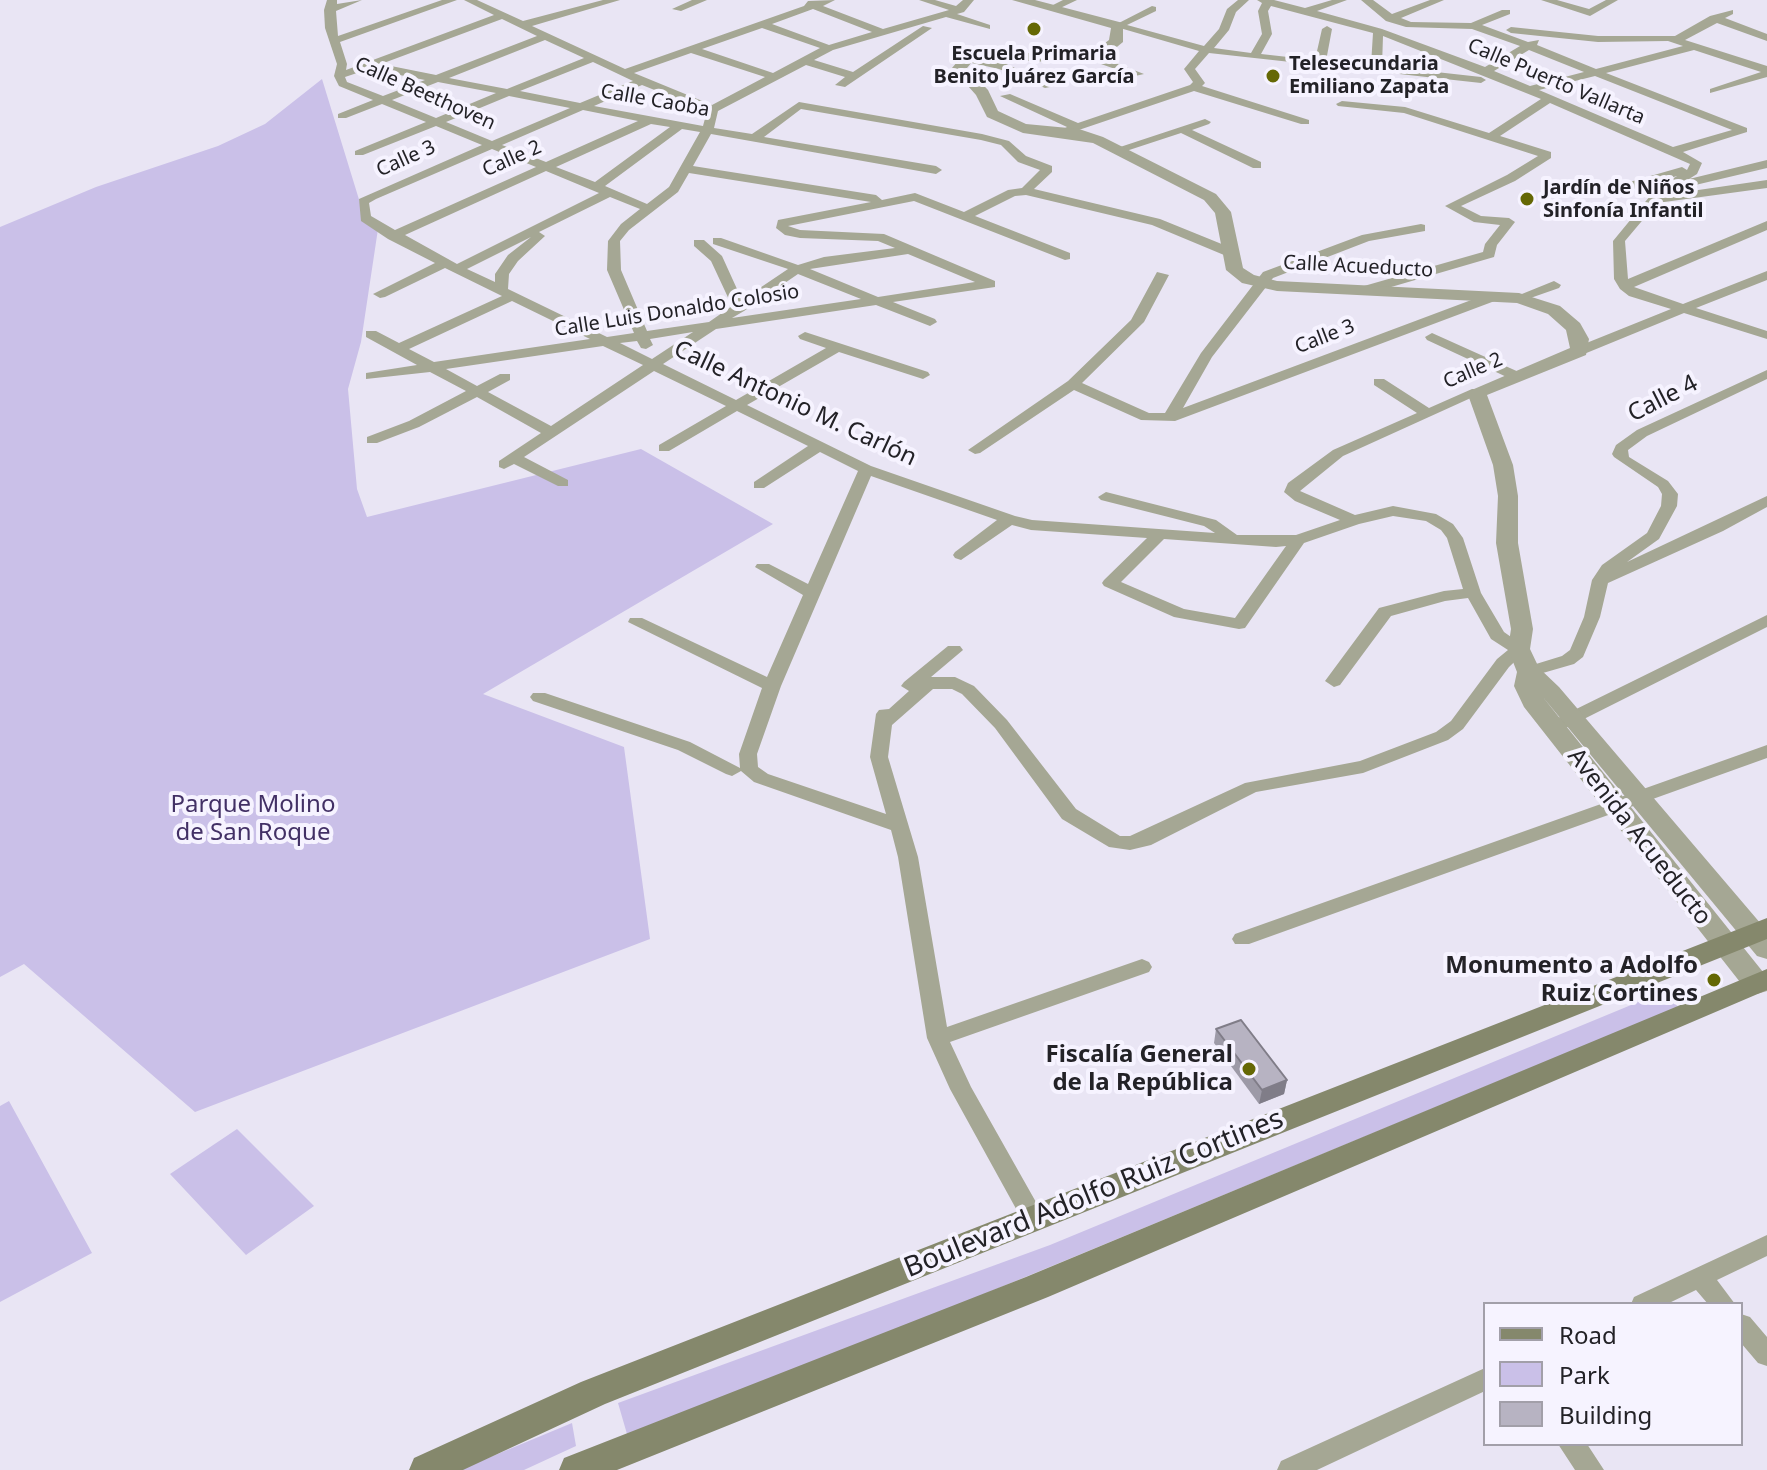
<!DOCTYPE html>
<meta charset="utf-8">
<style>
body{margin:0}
#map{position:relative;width:1767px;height:1470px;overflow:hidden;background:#e9e5f4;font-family:"Noto Sans",sans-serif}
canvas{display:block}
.legend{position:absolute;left:1483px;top:1302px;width:260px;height:144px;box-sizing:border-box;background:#f6f3ff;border:2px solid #a29fa9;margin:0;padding:10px 14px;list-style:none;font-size:24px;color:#232227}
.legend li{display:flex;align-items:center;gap:16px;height:40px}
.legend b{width:40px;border:2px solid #a29fa9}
</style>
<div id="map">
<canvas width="1767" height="1470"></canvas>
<ul class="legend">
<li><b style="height:10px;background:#85886c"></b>Road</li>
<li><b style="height:22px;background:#cac0e8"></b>Park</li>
<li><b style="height:22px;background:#b7b3c2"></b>Building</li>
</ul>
</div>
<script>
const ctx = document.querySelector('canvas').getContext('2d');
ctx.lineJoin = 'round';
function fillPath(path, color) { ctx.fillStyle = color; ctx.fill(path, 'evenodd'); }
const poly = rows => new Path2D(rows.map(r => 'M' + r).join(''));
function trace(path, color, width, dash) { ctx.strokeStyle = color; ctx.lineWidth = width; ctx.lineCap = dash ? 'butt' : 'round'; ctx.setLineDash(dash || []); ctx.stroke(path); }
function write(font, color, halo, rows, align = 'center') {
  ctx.font = font + ' "Noto Sans",sans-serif'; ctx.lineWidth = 8; ctx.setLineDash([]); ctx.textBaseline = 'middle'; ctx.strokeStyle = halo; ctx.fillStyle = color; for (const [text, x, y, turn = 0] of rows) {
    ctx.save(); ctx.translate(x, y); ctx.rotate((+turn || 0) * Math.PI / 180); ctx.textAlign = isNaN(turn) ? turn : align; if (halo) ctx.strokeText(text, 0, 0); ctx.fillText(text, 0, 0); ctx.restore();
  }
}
fillPath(poly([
 [322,79,361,206,378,229,361,342,348,389,357,489,367,517,641,449,773,524,483,694,624,747,650,939,195,1112,24,964,0,977,0,227,96,187,218,146,265,124],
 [1665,991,1678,1007,873,1340,627,1434,618,1403,1050,1245],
 [9,1101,92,1253,0,1302,0,1106],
 [237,1129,314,1206,246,1255,170,1174],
 [572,1423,576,1446,524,1470,459,1470]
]), '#cac0e8');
fillPath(poly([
 [327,0,337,0,337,4,362,0,336,11,338,36,442,0,457,0,340,42,347,64,346,70,494,15,464,0,477,0,523,21,603,0,620,0,532,26,625,69,804,6,808,1,835,0,823,6,883,29,949,10,919,0,935,0,956,6,963,0,974,0,964,12,957,14,990,25,990,29,946,17,833,50,814,60,853,72,923,26,932,28,845,87,835,85,845,77,806,65,718,111,714,128,752,134,799,102,982,134,1009,141,1026,156,1052,166,1052,172,1034,189,1160,219,1234,249,1234,255,1224,255,1152,225,1026,195,1015,196,975,216,1070,253,1070,259,1065,260,914,201,788,226,800,230,884,234,995,281,995,287,893,302,935,319,937,322,930,326,876,305,716,329,663,364,736,400,826,348,800,339,798,336,805,332,928,372,930,375,923,379,839,352,747,405,871,466,1015,516,1032,520,1215,533,1204,526,1101,500,1098,497,1106,492,1216,520,1237,535,1296,535,1340,520,1295,501,1284,492,1288,483,1333,450,1417,413,1374,385,1374,379,1384,379,1429,408,1472,389,1482,389,1484,392,1343,456,1300,491,1355,515,1393,506,1436,514,1453,524,1463,538,1481,593,1504,632,1528,649,1509,667,1463,729,1448,740,1363,773,1256,792,1151,845,1130,850,1109,847,1062,819,995,728,962,694,952,689,933,689,892,725,888,757,918,857,947,1027,1142,959,1149,962,1152,967,1149,972,950,1042,971,1087,1041,1211,1045,1218,1041,1225,1033,1228,1025,1225,950,1089,927,1038,898,857,891,830,754,782,741,771,732,776,726,774,678,750,533,701,530,697,533,693,545,693,690,742,740,768,739,754,762,688,628,622,630,618,642,618,767,677,803,595,755,567,757,564,769,564,808,584,858,471,820,452,764,488,754,488,754,482,808,446,737,411,669,451,659,451,659,445,726,406,654,371,524,457,568,480,568,486,558,486,514,464,504,469,499,467,499,461,541,433,477,397,419,427,377,443,367,443,367,437,409,421,466,391,430,372,366,379,366,373,417,365,366,337,366,331,376,331,399,343,502,296,445,268,385,297,380,298,373,294,435,263,388,239,361,221,359,199,482,145,436,126,363,155,355,155,355,151,426,122,382,104,346,118,338,118,338,114,373,100,339,86,334,76,337,64,325,28,324,10,327,0],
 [813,9,872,32,829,45,772,24,813,9],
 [502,19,537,36,436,75,381,64,502,19],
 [762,28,820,48,773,73,702,49,762,28],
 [545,40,584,58,507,89,449,78,545,40],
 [691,53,765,77,712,105,634,73,691,53],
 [593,62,633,81,580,103,520,91,593,62],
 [369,69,425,80,383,96,347,82,345,77,369,69],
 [438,82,496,93,436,118,392,100,438,82],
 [642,85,707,111,703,126,594,106,642,85],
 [509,96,570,108,492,141,446,122,509,96],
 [801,109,981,140,1001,145,1018,162,1040,170,1022,188,1008,190,964,212,915,193,882,200,876,195,693,166,711,134,936,174,942,170,936,166,764,137,801,109],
 [583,110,638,121,546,162,502,145,583,110],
 [651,124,670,127,595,182,556,167,651,124],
 [682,129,700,132,669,187,647,204,605,186,682,129],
 [492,149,536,167,395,230,371,216,369,203,376,199,492,149],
 [546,171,599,193,457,264,405,235,546,171],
 [689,173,871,202,778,220,776,228,785,235,800,238,878,241,895,248,824,257,798,265,721,238,713,238,713,244,788,269,742,300,722,256,704,240,694,240,694,246,711,261,732,306,709,322,647,331,621,270,620,241,629,230,678,192,689,173],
 [610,197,640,209,621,224,608,241,607,270,634,333,607,337,508,289,509,274,518,261,545,236,539,232,610,197],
 [531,237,508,255,495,274,495,282,467,269,531,237],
 [908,254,975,282,878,297,810,269,908,254],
 [798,274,861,299,732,318,744,311,798,274],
 [512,301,590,339,434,362,409,349,512,301],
 [693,332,652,359,620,343,637,341,641,348,646,349,653,345,650,339,693,332],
 [603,346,643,365,551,426,488,392,510,380,510,374,500,374,477,386,446,369,603,346],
 [871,476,997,520,955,552,953,555,955,558,961,560,1012,525,1031,530,1147,538,1104,580,1102,583,1104,586,1174,617,1239,629,1245,628,1304,543,1359,524,1393,516,1426,521,1441,530,1447,538,1463,589,1444,591,1379,608,1325,681,1334,687,1340,685,1391,616,1445,601,1468,598,1491,639,1508,650,1497,659,1451,721,1436,732,1360,761,1245,783,1130,836,1120,836,1076,809,1007,720,974,686,955,677,931,677,963,650,960,646,948,646,904,682,901,686,909,691,889,709,879,710,876,714,870,757,886,814,768,774,758,767,757,754,781,686,871,476],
 [1164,539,1276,547,1286,546,1235,618,1184,609,1121,582,1164,539],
 [692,0,707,0,681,11,672,9,692,0],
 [1063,0,1077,0,1056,10,1047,8,1063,0],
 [1238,0,1249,0,1236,12,1229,30,1214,48,1251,53,1262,34,1258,11,1262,3,1257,0,1274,0,1305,8,1332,0,1347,0,1317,11,1382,29,1485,67,1520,46,1472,29,1406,27,1386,21,1361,0,1373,0,1392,14,1430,0,1444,0,1401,18,1411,22,1471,23,1502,10,1510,10,1510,14,1482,25,1528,42,1539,40,1537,45,1596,69,1683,46,1668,41,1598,42,1511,33,1506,30,1511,27,1598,36,1675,36,1710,16,1733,10,1733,14,1725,18,1767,34,1767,41,1717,23,1685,40,1767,66,1767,77,1710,93,1710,89,1761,72,1694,50,1606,73,1747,128,1747,132,1683,152,1702,163,1697,174,1689,179,1767,160,1767,168,1687,187,1681,184,1664,195,1767,180,1767,188,1657,203,1625,241,1628,279,1767,221,1767,230,1634,287,1683,304,1767,271,1767,280,1696,308,1767,331,1767,339,1684,313,1584,354,1574,354,1574,348,1671,309,1629,296,1620,289,1614,279,1613,241,1655,190,1677,176,1630,190,1624,186,1626,183,1682,167,1687,170,1690,164,1550,103,1500,136,1551,152,1551,158,1515,181,1461,206,1481,216,1509,218,1515,222,1497,245,1494,257,1374,292,1364,292,1364,286,1483,252,1485,244,1500,225,1474,222,1445,206,1507,175,1538,156,1404,113,1338,106,1336,104,1342,101,1405,107,1489,133,1541,99,1383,36,1382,66,1481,77,1486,80,1481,83,1209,53,1195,69,1205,83,1202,86,1309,120,1309,124,1301,124,1194,91,1064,135,1058,132,1067,127,1000,96,1010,94,1078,123,1190,85,1193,82,1184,69,1199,51,1113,26,1152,6,1156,7,1156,11,1127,25,1204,46,1219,29,1227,9,1238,0],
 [1271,6,1373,33,1371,65,1326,61,1332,29,1327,26,1322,29,1315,60,1261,54,1272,34,1268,11,1271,6],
 [1529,50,1584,72,1530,86,1494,71,1529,50],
 [1595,76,1732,130,1673,147,1539,90,1595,76],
 [1541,0,1557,0,1589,9,1606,0,1618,0,1590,16,1541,0],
 [1084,54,1092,54,1144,74,1135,76,1084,58,1084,54],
 [967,56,1006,64,1055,86,1045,88,999,69,963,61,962,59,967,56],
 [1205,119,1211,122,1209,124,1192,130,1261,162,1261,168,1253,168,1181,133,1117,154,1111,150,1205,119],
 [1421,224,1425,225,1425,231,1369,241,1273,278,1212,357,1183,408,1490,293,1500,293,1500,299,1175,421,1141,420,1074,390,980,453,975,454,968,450,1068,381,1131,320,1157,272,1169,275,1144,322,1082,383,1149,413,1165,413,1201,353,1263,272,1362,235,1421,224],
 [1554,281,1561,285,1559,288,1519,302,1512,298,1554,281],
 [1432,333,1521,373,1523,376,1521,379,1511,379,1427,340,1425,337,1432,333],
 [1767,370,1767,379,1647,436,1628,450,1629,457,1668,481,1678,494,1677,506,1659,539,1627,562,1767,496,1767,507,1723,531,1608,583,1600,617,1583,657,1574,664,1529,677,1523,676,1520,672,1523,668,1562,656,1570,650,1584,617,1592,580,1602,565,1647,533,1661,506,1662,494,1658,487,1614,457,1612,454,1616,445,1637,430,1767,370],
 [1767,615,1767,627,1568,727,1562,729,1553,723,1556,719,1767,615],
 [1767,745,1767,758,1249,944,1235,944,1232,939,1235,934,1767,745],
 [1767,1235,1767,1256,1717,1280,1735,1304,1708,1304,1696,1290,1667,1304,1631,1304,1634,1297,1767,1235],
 [1741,1314,1750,1317,1767,1337,1767,1366,1758,1363,1741,1343,1741,1314],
 [1485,1368,1485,1391,1317,1470,1277,1470,1281,1461,1485,1368],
 [1558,1444,1587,1444,1604,1470,1575,1470,1558,1444]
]), '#a5a794');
fillPath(poly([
 [1012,0,1035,0,1123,23,1123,42,1107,55,1073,63,985,59,972,62,967,68,988,90,998,111,1026,124,1079,129,1103,137,1216,194,1231,212,1243,268,1254,275,1277,281,1519,293,1560,306,1580,323,1589,339,1586,355,1487,395,1513,465,1518,496,1518,543,1533,629,1530,649,1539,668,1559,687,1767,931,1767,959,1757,956,1542,696,1767,977,1767,991,1757,994,1747,991,1524,707,1514,686,1517,672,1508,649,1511,629,1496,543,1498,496,1493,465,1467,392,1570,348,1566,330,1548,314,1517,303,1277,291,1242,283,1226,270,1215,213,1204,200,1093,143,1023,133,987,117,976,95,952,68,962,56,985,51,1073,55,1097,49,1109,40,1111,28,1012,0]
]), '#a5a794');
fillPath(poly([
 [1767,918,1767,939,605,1404,463,1470,409,1470,414,1458,581,1382,1767,918],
 [1767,969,1767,990,1048,1297,617,1470,559,1470,564,1458,1026,1277,1767,969]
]), '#85886c');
fillPath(poly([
 [1216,1029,1287,1080,1284,1094,1259,1104,1214,1043]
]), '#9d9aa7');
fillPath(poly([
 [1287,1080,1284,1094,1259,1104,1262,1090]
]), '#807d88');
const building = poly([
 [1241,1020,1287,1080,1262,1090,1216,1029,1241,1020]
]);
fillPath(building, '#b7b3c2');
trace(building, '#807d88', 2);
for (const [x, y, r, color] of [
 [1034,29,8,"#656805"],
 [1273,76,8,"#656805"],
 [1527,199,8,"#656805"],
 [1714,980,8,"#656805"],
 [1249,1069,8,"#656805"]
]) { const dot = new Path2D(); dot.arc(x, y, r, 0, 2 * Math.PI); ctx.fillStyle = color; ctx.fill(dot); trace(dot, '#f6f3ff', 3); }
write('bold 20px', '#232227', '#f6f3ff', [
 ["Escuela Primaria",1034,54,"center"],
 ["Benito Juárez García",1034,77,"center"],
 ["Telesecundaria",1289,64],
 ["Emiliano Zapata",1289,87],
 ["Jardín de Niños",1543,188],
 ["Sinfonía Infantil",1543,211]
], 'left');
write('20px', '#232227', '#f6f3ff', [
 ["Calle Puerto Vallarta",1556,82,23],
 ["Calle Beethoven",425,94,24],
 ["Calle Caoba",655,101,10],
 ["Calle 3",406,159,-24],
 ["Calle 2",512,159,-24],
 ["Calle Acueducto",1358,267,3],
 ["Calle Luis Donaldo Colosio",677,311,-9],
 ["Calle 3",1325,337,-21],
 ["Calle 2",1473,371,-23]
]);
write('24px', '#232227', '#f6f3ff', [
 ["Calle 4",1663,399,-27],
 ["Calle Antonio M. Carlón",795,404,25],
 ["Avenida Acueducto",1639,837,52]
]);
write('24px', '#423065', '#f6f3ff', [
 ["Parque Molino",253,805],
 ["de San Roque",253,833]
]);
write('bold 24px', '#232227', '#f6f3ff', [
 ["Monumento a Adolfo",1698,966],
 ["Ruiz Cortines",1698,994],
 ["Fiscalía General",1233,1055],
 ["de la República",1233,1083]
], 'right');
write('28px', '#232227', '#f6f3ff', [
 ["Boulevard Adolfo Ruiz Cortines",1094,1194,-22]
]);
</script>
